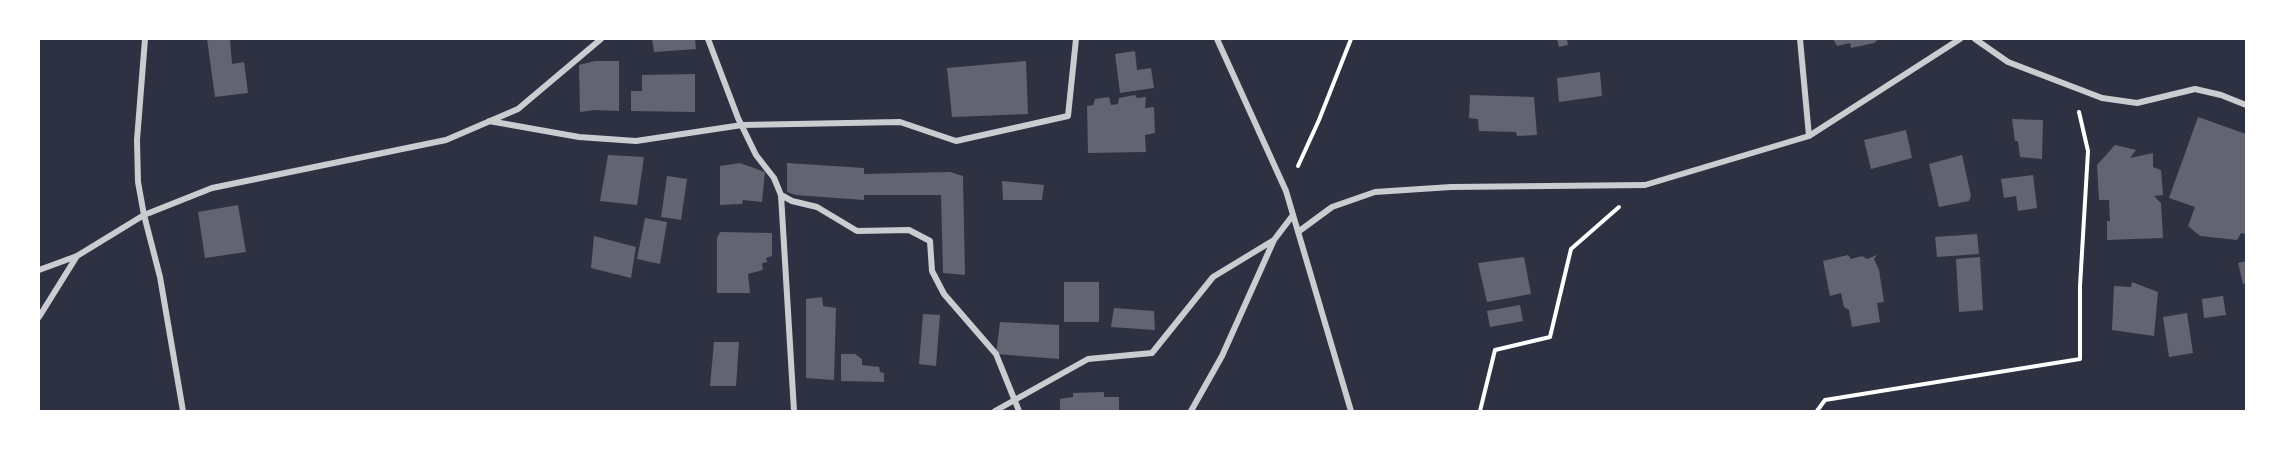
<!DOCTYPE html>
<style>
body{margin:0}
#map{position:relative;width:2285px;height:450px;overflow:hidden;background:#2d3142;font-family:"Noto Sans",sans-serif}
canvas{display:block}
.frame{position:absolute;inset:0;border:40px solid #fff;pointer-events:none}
</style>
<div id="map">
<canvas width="2285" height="450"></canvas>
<div class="frame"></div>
</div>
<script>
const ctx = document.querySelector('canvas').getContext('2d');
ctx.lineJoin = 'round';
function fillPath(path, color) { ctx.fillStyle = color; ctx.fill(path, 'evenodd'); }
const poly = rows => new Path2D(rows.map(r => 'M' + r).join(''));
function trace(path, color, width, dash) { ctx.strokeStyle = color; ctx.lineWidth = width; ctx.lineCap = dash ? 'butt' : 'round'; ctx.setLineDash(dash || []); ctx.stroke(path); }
fillPath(poly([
 [207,39,230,39,232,64,244,62,248,93,215,97],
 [652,39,695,39,696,49,654,52],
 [1557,39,1567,39,1568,45,1559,47],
 [1833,39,1879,39,1874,43,1851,48,1850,43,1837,46],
 [1135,51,1137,70,1151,68,1154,88,1120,93,1115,54],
 [595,61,619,61,619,111,594,110,580,112,579,65],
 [1026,61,1028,114,952,117,947,68],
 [1600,72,1602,96,1559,102,1557,78],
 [695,74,695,112,631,111,631,91,642,91,642,75],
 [1135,95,1137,98,1146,97,1145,108,1154,107,1155,133,1145,135,1146,152,1088,153,1087,106,1093,105,1095,99,1109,97,1111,105,1118,104,1119,98],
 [1470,95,1534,97,1537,135,1517,136,1516,132,1479,131,1478,119,1469,118],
 [2198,117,2246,134,2246,234,2241,233,2237,240,2200,236,2188,226,2195,207,2169,198],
 [2012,119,2043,120,2042,159,2020,157,2018,141,2015,141],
 [1906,130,1912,158,1871,169,1864,140],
 [2115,145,2136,150,2130,158,2153,153,2153,167,2161,170,2163,195,2154,196,2161,203,2163,238,2107,240,2107,221,2110,221,2109,200,2099,200,2097,165],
 [608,155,644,157,637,205,600,201],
 [1962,155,1971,196,1969,201,1939,207,1929,164],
 [740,163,765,172,762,202,743,200,742,204,720,205,720,166],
 [787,163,864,168,864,174,950,172,963,176,965,275,943,273,941,195,864,195,864,200,796,195,787,192],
 [2033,175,2037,208,2018,211,2016,196,2004,198,2001,179],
 [667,176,687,179,681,220,661,217],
 [1002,181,1044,185,1042,200,1003,200],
 [238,205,246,252,205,258,198,212],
 [645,218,667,222,660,264,637,259],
 [720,232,772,233,772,256,766,258,767,262,762,263,763,270,748,274,750,293,717,293,717,238],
 [1977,234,1979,254,1937,257,1935,237],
 [594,236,636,247,631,278,591,268],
 [1848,255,1851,259,1862,256,1867,259,1877,255,1874,259,1879,270,1884,302,1877,303,1880,322,1852,327,1849,310,1844,307,1841,293,1830,296,1823,261],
 [1524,257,1531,294,1487,302,1478,263],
 [1980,257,1983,310,1959,312,1956,259],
 [2246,261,2246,283,2243,284,2238,263],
 [1064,282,1099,282,1099,322,1064,322],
 [2132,282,2158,292,2154,336,2112,330,2114,286,2131,287],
 [2223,296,2226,315,2204,318,2202,299],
 [822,297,823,306,836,308,834,380,806,378,806,299],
 [1520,305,1523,321,1490,327,1487,311],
 [1114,308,1154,311,1155,330,1111,327],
 [2187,313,2193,353,2169,357,2163,317],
 [923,314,940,315,936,366,919,364],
 [1000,322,1059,325,1059,359,996,354],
 [714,342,739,342,736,386,710,386],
 [841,354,855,354,862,359,862,365,879,367,880,372,884,373,884,382,841,381],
 [1104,392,1104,397,1119,397,1119,411,1060,411,1060,399,1073,397,1073,393]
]), '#626471');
trace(poly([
 [1298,166,1319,120,1351,39],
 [1480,411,1495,350,1550,337,1571,249,1619,207],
 [1817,411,1825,400,2080,359,2080,286,2088,151,2079,112]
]), '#fff', 4);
trace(poly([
 [145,39,137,140,138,182,144,215,160,277,183,411],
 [708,39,738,118,756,155,774,178,781,195,792,201,817,207,857,231,909,230,930,241,932,271,944,294,996,354,1019,411],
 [1217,39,1286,191,1351,411],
 [1800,39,1809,136],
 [1975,39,2008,62,2102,98,2137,103,2195,89,2221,95,2246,105],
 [489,121,579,137,636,141,742,125,900,122,956,141,1068,116,1076,39],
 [781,195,794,411],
 [1298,232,1332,207,1375,192,1451,187,1645,185,1809,136,1960,39],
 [39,270,77,256,144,215,212,188,446,140,518,109,601,39],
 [39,317,77,256],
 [995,411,1088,359,1152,353,1213,277,1274,240],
 [1191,411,1222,356,1274,240,1293,215]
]), '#caccd0', 6);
</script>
